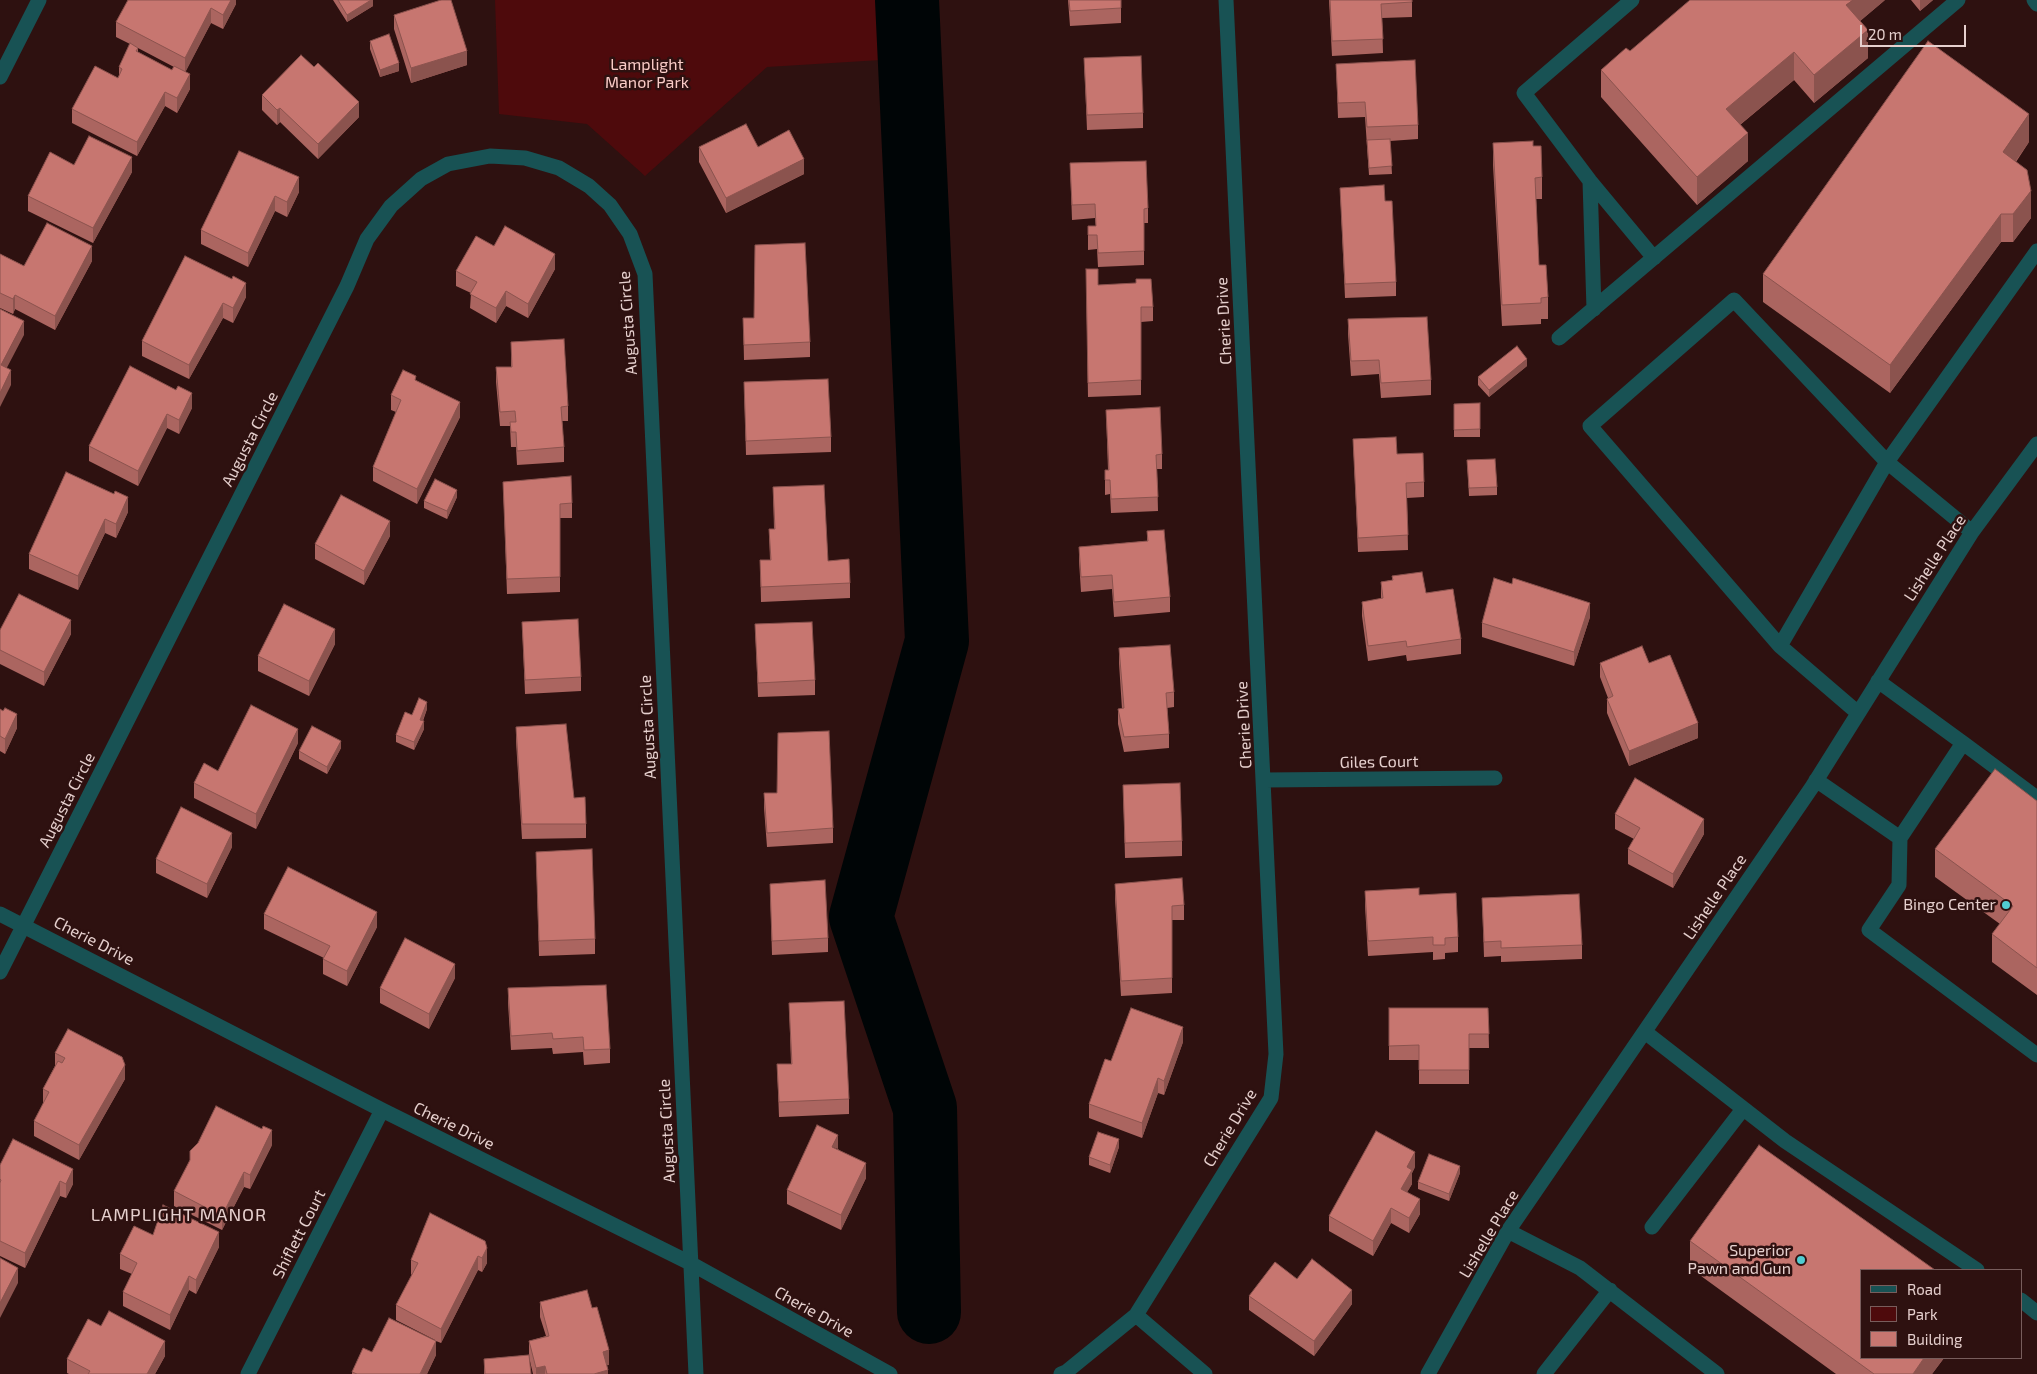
<!DOCTYPE html>
<style>
body{margin:0}
#map{position:relative;width:2037px;height:1374px;overflow:hidden;background:#2e1110;font-family:"Exo 2",sans-serif}
canvas{display:block}
.legend{position:absolute;left:1860px;top:1269px;width:162px;height:90px;box-sizing:border-box;background:#2e1110;border:1px solid #785d5c;margin:0;padding:6px 9px;list-style:none;font-size:15px;color:#e6d0ce}
.legend li{display:flex;align-items:center;gap:10px;height:25px}
.legend b{width:25px;border:1px solid #785d5c}
.scale{position:absolute;left:1860px;top:25px;width:106px;height:22px;box-sizing:border-box;border:2px solid #e6d0ce;border-top:0;padding-left:6px;font-size:15px;line-height:18px;white-space:nowrap;color:#e6d0ce;-webkit-text-stroke:4px #2e1110;paint-order:stroke}
</style>
<div id="map">
<canvas width="2037" height="1374"></canvas>
<ul class="legend">
<li><b style="height:6px;background:#185254"></b>Road</li>
<li><b style="height:14px;background:#4e0a0c"></b>Park</li>
<li><b style="height:14px;background:#c77670"></b>Building</li>
</ul>
<div class="scale">20 m</div>
</div>
<script>
const ctx = document.querySelector('canvas').getContext('2d');
ctx.lineJoin = 'round';
function fillPath(path, color) { ctx.fillStyle = color; ctx.fill(path, 'evenodd'); }
const poly = rows => new Path2D(rows.map(r => 'M' + r).join(''));
function trace(path, color, width, dash) { ctx.strokeStyle = color; ctx.lineWidth = width; ctx.lineCap = dash ? 'butt' : 'round'; ctx.setLineDash(dash || []); ctx.stroke(path); }
function write(font, color, halo, rows, align = 'center') {
  ctx.font = font + ' "Exo 2",sans-serif'; ctx.lineWidth = 5; ctx.setLineDash([]); ctx.textBaseline = 'middle'; ctx.strokeStyle = halo; ctx.fillStyle = color; for (const [text, x, y, turn = 0] of rows) {
    ctx.save(); ctx.translate(x, y); ctx.rotate((+turn || 0) * Math.PI / 180); ctx.textAlign = isNaN(turn) ? turn : align; if (halo) ctx.strokeText(text, 0, 0); ctx.fillText(text, 0, 0); ctx.restore();
  }
}
fillPath(poly([
 [495,0,883,0,897,59,767,67,645,176,587,124,499,114]
]), '#4e0a0c');
trace(poly([
 [907,0,937,641,861,917,925,1108,929,1312]
]), '#000506', 64);
trace(poly([
 [1632,0,1524,93,1590,181,1654,258],
 [2034,0,2037,4],
 [0,77,39,0],
 [1590,181,1594,309],
 [1559,338,1958,0],
 [1972,532,1887,462,1734,300,1590,426,1780,646,1887,462,2037,251],
 [1780,646,1858,713],
 [1963,743,2037,798],
 [1264,780,1495,778],
 [1816,780,1900,838,1963,743,1878,681],
 [1900,838,1899,885,1869,930,2037,1055],
 [0,914,382,1110,690,1263,890,1374],
 [0,972,347,286,367,239,391,206,421,179,448,164,490,156,525,158,559,168,589,186,610,205,630,234,645,274,696,1374],
 [1645,1032,1785,1141,1977,1270],
 [1652,1227,1743,1109],
 [1508,1231,1580,1268,1717,1374],
 [2021,1300,2037,1313],
 [1136,1315,1205,1374],
 [248,1374,382,1110],
 [1061,1374,1066,1372,1136,1315,1271,1098,1276,1054,1226,0],
 [1428,1374,1508,1231,1812,787,1972,532,2037,444],
 [1544,1374,1610,1290]
]), '#185254', 15);
fillPath(poly([
 [236,0,236,4,223,29,211,23,185,72,190,89,177,113,165,106,137,156,72,123,72,109,118,78,119,76,119,67,130,44,116,37,116,22],
 [138,48,174,67,172,70,138,52],
 [333,0,373,0,373,6,347,22],
 [1068,0,1121,0,1121,23,1070,26],
 [1329,0,1412,0,1412,17,1382,18,1383,53,1332,56],
 [1885,0,1860,21,1868,58,1814,103,1794,80,1740,125,1748,161,1697,205,1601,97,1601,70],
 [1911,0,1933,0,1920,11],
 [394,15,467,65,411,83,394,29],
 [370,41,399,71,380,77,370,49],
 [1084,58,1143,113,1143,128,1087,130],
 [1336,64,1418,125,1418,139,1390,141,1392,174,1369,175,1365,117,1338,118],
 [262,95,359,117,318,159,280,122,277,125,262,110],
 [2029,142,2016,162,2031,218,2013,242,2001,242,1890,393,1763,302,1763,274],
 [1493,143,1533,146,1542,177,1542,199,1536,199,1539,265,1548,297,1548,319,1541,319,1541,324,1502,326,1493,165],
 [699,147,758,147,804,174,726,213,699,162],
 [239,151,299,192,287,217,275,211,248,267,201,244,201,230],
 [1070,163,1148,208,1148,223,1144,223,1144,265,1098,267,1097,249,1088,250,1088,226,1096,226,1095,218,1072,220],
 [74,165,132,172,93,243,28,211,28,196],
 [1340,188,1385,201,1396,282,1396,296,1345,298],
 [494,246,555,269,528,318,506,306,496,323,470,308,471,293,456,286,456,271],
 [0,254,24,266,92,261,55,330,15,309,13,314,0,308],
 [185,256,246,297,233,323,223,318,189,379,142,356,142,341],
 [1086,269,1098,285,1153,307,1153,321,1141,322,1141,395,1088,397],
 [743,318,810,342,810,357,744,360],
 [1348,319,1431,380,1431,395,1381,398,1379,374,1351,376,1348,334],
 [511,342,568,406,568,421,562,421,564,447,564,462,517,465,516,447,511,447,510,426,500,426,496,382,496,367,511,367],
 [130,366,192,408,179,434,167,428,138,486,89,461,89,446],
 [1527,366,1489,397,1478,385,1478,377],
 [416,381,460,417,417,504,373,481,373,467,396,412,391,410,391,395],
 [744,382,831,437,831,452,746,455],
 [1480,403,1480,437,1454,437,1454,404],
 [1106,410,1162,454,1162,469,1157,469,1158,511,1111,513,1110,494,1105,495,1105,470,1108,470],
 [1353,439,1397,454,1424,482,1424,497,1407,498,1408,550,1358,552],
 [1467,460,1497,487,1497,495,1469,496],
 [503,482,572,503,572,518,560,518,560,592,507,594],
 [773,487,828,561,850,583,850,598,761,602,760,560,770,560,769,529,774,529],
 [114,494,128,512,116,538,105,533,78,590,29,569,29,554],
 [457,497,447,519,424,508,424,501],
 [1147,531,1170,597,1170,612,1114,617,1112,589,1081,592,1079,561,1079,547,1147,541],
 [390,536,364,585,315,559,315,544],
 [1392,576,1426,593,1461,639,1461,654,1407,661,1406,655,1368,661,1362,616,1362,602,1381,599,1381,582,1392,580],
 [1590,617,1574,666,1482,637,1482,623],
 [522,622,581,677,581,691,525,694],
 [755,624,815,680,815,695,758,697],
 [0,630,71,634,44,686,0,664],
 [335,644,309,696,258,671,258,656],
 [1119,648,1174,692,1174,707,1167,708,1169,734,1169,748,1124,752,1118,724,1118,709,1122,709,1119,663],
 [1600,663,1698,738,1629,766,1607,713,1607,699,1608,698,1600,677],
 [0,709,17,728,5,754,0,751],
 [427,709,423,721,424,729,414,750,396,742,396,735,412,715],
 [516,727,574,798,586,824,586,838,522,839,516,741],
 [298,743,256,829,194,798,194,783,218,771],
 [341,748,327,774,299,759,299,751],
 [1123,785,1182,841,1182,856,1125,858],
 [764,793,777,793,833,828,833,843,767,847,764,808],
 [2037,801,2037,995,1992,962,1992,934,2000,924,1935,877,1935,849],
 [1615,814,1704,834,1673,888,1628,864,1628,849,1634,839,1615,829],
 [232,847,207,898,156,873,156,859],
 [536,852,595,939,595,954,539,956],
 [770,884,828,938,828,952,772,955],
 [1115,884,1184,905,1184,920,1172,920,1172,993,1121,996,1115,899],
 [1365,891,1419,895,1458,937,1458,952,1445,953,1445,959,1433,960,1433,952,1368,956,1365,906],
 [1482,898,1582,945,1582,959,1501,962,1501,956,1484,957],
 [264,914,377,927,347,986,323,974,323,959,324,958,264,929],
 [455,978,429,1029,380,1003,380,988],
 [508,988,610,1049,610,1063,584,1065,583,1052,553,1054,552,1048,511,1050,508,1003],
 [789,1003,849,1099,849,1114,779,1117,777,1064,791,1064],
 [1389,1008,1488,1008,1489,1048,1469,1048,1469,1084,1419,1084,1419,1060,1389,1060],
 [1183,1042,1164,1095,1158,1093,1142,1138,1089,1118,1089,1104,1111,1061],
 [55,1053,125,1079,79,1160,34,1136,34,1121,43,1104,43,1089,55,1066],
 [272,1145,250,1189,244,1187,222,1230,174,1206,174,1191],
 [1119,1147,1110,1173,1089,1165,1089,1157],
 [838,1149,866,1178,841,1230,787,1204,787,1190],
 [0,1165,73,1184,66,1198,60,1196,25,1268,0,1256],
 [1415,1167,1412,1173,1412,1184,1407,1192,1420,1214,1409,1233,1391,1223,1373,1256,1329,1231,1329,1216],
 [1460,1173,1449,1201,1418,1189,1418,1182],
 [153,1235,219,1247,196,1294,189,1290,170,1330,123,1306,123,1292,132,1274,120,1269,120,1254],
 [485,1241,487,1263,482,1272,478,1270,441,1343,436,1341,436,1355,427,1374,352,1374,352,1372,372,1352,435,1340,396,1320,396,1305,412,1275,411,1274,411,1260],
 [1690,1241,1944,1358,1932,1374,1836,1374,1690,1268],
 [1297,1279,1352,1304,1314,1356,1249,1310,1249,1296],
 [540,1302,609,1365,607,1365,608,1374,533,1374,529,1357,531,1374,484,1374,484,1359,529,1355,529,1341,546,1336,540,1317],
 [101,1326,165,1356,155,1374,69,1374,67,1373,67,1359]
]), '#ab6560');
fillPath(poly([
 [231,0,236,0,236,4,223,29,223,15],
 [371,0,373,0,373,6,347,22,347,15],
 [1853,0,1885,0,1846,33,1846,5],
 [1920,0,1933,0,1920,11],
 [211,8,211,23,185,73,185,58],
 [1868,30,1868,58,1814,103,1814,75],
 [467,51,467,65,411,83,411,68],
 [1794,52,1794,80,1726,136,1726,109],
 [399,63,399,71,380,77,380,70],
 [190,74,190,89,177,113,177,98],
 [165,92,165,106,137,156,137,142],
 [359,102,359,117,318,159,318,144],
 [280,108,280,122,277,125,277,110],
 [2029,114,2029,142,2003,179,2003,152],
 [1748,133,1748,161,1697,205,1697,177],
 [132,157,132,172,93,243,93,228],
 [804,159,804,174,726,213,726,198],
 [299,177,299,192,287,217,287,202],
 [2031,191,2031,218,2013,242,2013,214],
 [275,196,275,211,248,267,248,253],
 [2001,214,2001,242,1890,393,1890,365],
 [92,246,92,261,55,330,55,316],
 [555,254,555,269,528,318,528,304],
 [246,283,246,297,233,323,233,308],
 [506,291,506,306,496,323,496,308],
 [15,295,15,309,13,314,13,299],
 [223,303,223,318,189,379,189,365],
 [24,321,24,335,1,379,1,365],
 [1527,359,1527,366,1489,397,1489,390],
 [11,370,11,385,0,407,0,393],
 [192,393,192,408,179,434,179,420],
 [460,402,460,417,417,504,417,489],
 [167,414,167,428,138,486,138,471],
 [457,490,457,497,447,519,447,511],
 [128,497,128,512,116,538,116,524],
 [105,519,105,533,78,590,78,576],
 [390,521,390,536,364,585,364,571],
 [1590,603,1590,617,1574,666,1574,652],
 [71,620,71,634,44,686,44,672],
 [335,629,335,644,309,696,309,681],
 [427,702,427,709,420,727,420,720],
 [17,714,17,728,5,754,5,739],
 [424,721,424,729,414,750,414,742],
 [1698,723,1698,738,1629,766,1629,751],
 [298,729,298,743,256,829,256,814],
 [341,741,341,748,327,774,327,767],
 [1704,819,1704,834,1673,888,1673,874],
 [232,833,232,847,207,898,207,884],
 [377,912,377,927,347,986,347,971],
 [455,964,455,978,429,1029,429,1014],
 [1183,1027,1183,1042,1164,1095,1164,1081],
 [125,1065,125,1079,79,1160,79,1145],
 [1158,1078,1158,1093,1142,1138,1142,1123],
 [272,1130,272,1145,250,1189,250,1175],
 [838,1135,838,1149,832,1147],
 [1119,1139,1119,1147,1110,1173,1110,1165],
 [1415,1152,1415,1167,1412,1173,1412,1184,1401,1203,1401,1189,1407,1167],
 [866,1163,866,1178,841,1230,841,1215],
 [1460,1166,1460,1173,1449,1201,1449,1194],
 [73,1169,73,1184,66,1198,66,1184],
 [244,1172,244,1187,222,1230,222,1216],
 [60,1181,60,1196,25,1268,25,1253],
 [1420,1199,1420,1214,1409,1233,1409,1218],
 [1391,1208,1391,1223,1373,1256,1373,1241],
 [219,1232,219,1247,196,1294,196,1280],
 [487,1248,487,1263,482,1272,482,1258],
 [478,1256,478,1270,441,1343,441,1329],
 [18,1268,18,1283,0,1318,0,1303],
 [189,1276,189,1290,170,1330,170,1315],
 [1352,1290,1352,1304,1314,1356,1314,1341],
 [165,1341,165,1356,155,1374,147,1374],
 [436,1341,436,1355,427,1374,420,1374],
 [609,1350,609,1365,603,1366,603,1352],
 [1924,1358,1944,1358,1932,1374,1913,1374],
 [545,1366,545,1374,536,1374,536,1368],
 [608,1370,608,1374,594,1374]
]), '#8b534e');
const building = poly([
 [128,0,231,0,223,15,211,8,185,58,116,22,128,0],
 [338,0,371,0,347,15,338,0],
 [441,0,451,0,467,51,411,68,394,15,441,0],
 [1069,0,1121,0,1121,8,1070,11,1069,0],
 [1330,0,1412,0,1412,2,1381,4,1383,39,1332,41,1330,0],
 [1690,0,1853,0,1846,5,1868,30,1814,75,1794,52,1726,109,1748,133,1697,177,1601,70,1626,48,1630,51,1690,0],
 [389,34,399,63,380,70,370,41,389,34],
 [1928,41,2029,114,2003,152,2027,170,2031,191,2013,214,2001,214,1890,365,1763,274,1928,41],
 [130,43,138,48,136,51,172,70,174,66,190,74,177,98,165,92,137,142,72,109,95,66,118,78,122,69,119,67,130,43],
 [301,55,314,67,318,63,359,102,318,144,280,108,277,110,262,95,301,55],
 [1141,56,1143,113,1087,115,1084,58,1141,56],
 [1415,60,1418,125,1367,127,1365,102,1338,103,1336,64,1415,60],
 [746,124,758,147,789,130,804,159,726,198,699,147,746,124],
 [89,136,132,157,93,228,28,196,50,152,74,165,89,136],
 [1390,139,1392,166,1369,168,1367,140,1390,139],
 [1533,141,1533,146,1541,146,1542,177,1535,178,1539,265,1546,265,1548,297,1541,298,1541,303,1502,305,1493,143,1533,141],
 [239,151,299,177,287,202,275,196,248,253,201,230,239,151],
 [1146,161,1148,208,1144,209,1144,251,1098,253,1097,235,1088,235,1088,226,1096,226,1095,204,1072,205,1070,163,1146,161],
 [1384,185,1385,201,1392,201,1396,282,1345,284,1340,188,1384,185],
 [47,223,92,246,55,316,15,295,13,299,0,293,0,254,24,266,47,223],
 [505,226,555,254,528,304,506,291,496,308,470,294,477,282,456,271,476,236,494,246,505,226],
 [805,243,810,342,744,345,743,318,754,318,755,245,805,243],
 [185,256,232,279,233,276,246,283,233,308,223,303,189,365,142,341,185,256],
 [1086,269,1098,269,1098,285,1136,283,1136,279,1151,279,1153,307,1141,307,1141,380,1088,383,1086,269],
 [0,309,24,321,1,365,11,370,0,393,0,309],
 [1427,317,1431,380,1381,383,1379,360,1351,361,1348,319,1427,317],
 [564,339,568,406,561,407,564,447,517,451,516,432,511,432,510,422,516,422,515,411,500,412,496,367,512,367,511,342,564,339],
 [1517,346,1527,359,1489,390,1478,377,1517,346],
 [130,366,176,390,178,386,192,393,179,420,167,414,138,471,89,446,130,366],
 [403,370,416,376,415,380,460,402,417,489,373,467,401,400,391,395,403,370],
 [828,379,831,437,746,441,744,382,828,379],
 [1480,403,1480,429,1454,430,1454,404,1480,403],
 [1160,407,1162,454,1156,455,1158,497,1111,499,1110,480,1105,480,1105,470,1109,470,1106,410,1160,407],
 [1396,437,1397,454,1423,453,1424,482,1406,483,1408,535,1358,538,1353,439,1396,437],
 [1495,459,1497,487,1469,488,1467,460,1495,459],
 [66,472,114,494,115,491,128,497,116,524,105,519,78,576,29,554,66,472],
 [571,476,572,503,560,504,560,577,507,579,503,482,571,476],
 [435,479,457,490,447,511,424,501,435,479],
 [824,485,828,561,849,559,850,583,761,587,760,560,771,560,769,529,775,529,773,487,824,485],
 [341,495,390,521,364,571,315,544,341,495],
 [1164,530,1170,597,1114,602,1112,575,1081,577,1079,547,1148,541,1147,531,1164,530],
 [1422,572,1426,593,1453,589,1461,639,1407,647,1406,641,1368,646,1362,602,1383,598,1381,582,1393,580,1392,576,1422,572],
 [1494,578,1512,584,1513,578,1590,603,1574,652,1482,623,1494,578],
 [19,594,71,620,44,672,0,650,0,630,19,594],
 [284,604,335,629,309,681,258,656,284,604],
 [578,619,581,677,525,680,522,622,578,619],
 [812,622,815,680,758,683,755,624,812,622],
 [1170,645,1174,692,1166,693,1169,734,1124,737,1118,709,1124,708,1119,648,1170,645],
 [1642,646,1649,663,1670,655,1698,723,1629,751,1607,699,1613,696,1600,663,1642,646],
 [419,698,427,702,420,720,424,721,414,742,396,735,405,712,412,715,419,698],
 [251,705,298,729,256,814,194,783,204,763,218,771,251,705],
 [5,708,17,714,5,739,0,736,0,709,3,711,5,708],
 [566,724,574,798,585,797,586,824,522,824,516,727,566,724],
 [312,726,341,741,327,767,299,751,312,726],
 [829,731,833,828,767,833,764,793,777,793,778,733,829,731],
 [1995,769,2037,801,2037,968,1992,934,2013,906,1935,849,1995,769],
 [1635,778,1704,819,1673,874,1628,849,1640,828,1615,814,1635,778],
 [1180,783,1182,841,1125,843,1123,785,1180,783],
 [181,807,232,833,207,884,156,859,181,807],
 [592,849,595,939,539,941,536,852,592,849],
 [288,867,377,912,347,971,323,959,330,946,264,914,288,867],
 [1182,878,1184,905,1172,906,1172,978,1121,981,1115,884,1182,878],
 [825,880,828,938,772,941,770,884,825,880],
 [1419,888,1419,895,1456,893,1458,937,1445,938,1445,945,1433,945,1433,937,1368,941,1365,891,1419,888],
 [1579,894,1582,945,1501,948,1501,941,1484,942,1482,898,1579,894],
 [405,938,455,964,429,1014,380,988,405,938],
 [606,985,610,1049,584,1050,583,1037,553,1039,552,1033,511,1036,508,988,606,985],
 [844,1001,849,1099,779,1102,777,1064,792,1064,789,1003,844,1001],
 [1131,1008,1183,1027,1164,1081,1158,1078,1142,1123,1089,1104,1105,1059,1111,1061,1131,1008],
 [1389,1008,1488,1008,1489,1034,1469,1034,1469,1070,1419,1070,1419,1045,1389,1046,1389,1008],
 [68,1029,122,1057,125,1065,79,1145,34,1121,49,1092,43,1089,58,1061,62,1063,65,1058,55,1053,68,1029],
 [216,1106,262,1129,263,1126,272,1130,250,1175,244,1172,222,1216,174,1191,190,1160,190,1151,198,1143,216,1106],
 [817,1125,838,1135,832,1147,866,1163,841,1215,787,1190,817,1125],
 [1376,1131,1415,1152,1407,1167,1412,1170,1401,1189,1420,1199,1409,1218,1391,1208,1373,1241,1329,1216,1376,1131],
 [1098,1132,1119,1139,1110,1165,1089,1157,1098,1132],
 [13,1139,73,1169,66,1184,60,1181,25,1253,0,1241,0,1183,1,1180,0,1179,0,1165,13,1139],
 [1759,1145,1935,1270,1861,1270,1861,1358,1924,1358,1913,1374,1874,1374,1690,1241,1759,1145],
 [1429,1154,1460,1166,1449,1194,1418,1182,1429,1154],
 [163,1205,219,1232,196,1280,189,1276,170,1315,123,1292,137,1263,120,1254,134,1226,153,1235,163,1205],
 [430,1213,485,1241,487,1248,482,1258,478,1256,441,1329,396,1305,418,1263,411,1260,430,1213],
 [0,1258,18,1268,0,1303,0,1258],
 [1312,1259,1352,1290,1314,1341,1249,1296,1275,1262,1297,1279,1312,1259],
 [587,1290,592,1308,597,1307,609,1350,603,1352,608,1370,594,1374,547,1374,545,1366,536,1368,529,1341,549,1336,540,1302,587,1290],
 [109,1311,165,1341,147,1374,88,1374,90,1371,67,1359,88,1319,101,1326,109,1311],
 [389,1318,436,1341,420,1374,357,1374,352,1372,363,1348,372,1352,389,1318],
 [529,1355,531,1374,485,1374,484,1359,529,1355]
]);
fillPath(building, '#c77670');
trace(building, '#8b534e', 1);
for (const [x, y, r, color] of [
 [2006,905,5,"#51ccd1"],
 [1801,1260,5,"#51ccd1"]
]) { const dot = new Path2D(); dot.arc(x, y, r, 0, 2 * Math.PI); ctx.fillStyle = color; ctx.fill(dot); trace(dot, '#2e1110', 2); }
write('16px', '#faccc7', '#2e1110', [
 ["Lamplight",647,65],
 ["Manor Park",647,83]
]);
write('16px', '#e6d0ce', '#2e1110', [
 ["Cherie Drive",1224,321,-93],
 ["Augusta Circle",628,323,-94],
 ["Augusta Circle",250,439,-63],
 ["Lishelle Place",1935,558,-57],
 ["Cherie Drive",1244,725,-93],
 ["Augusta Circle",648,727,-93],
 ["Giles Court",1379,762,-1],
 ["Augusta Circle",67,800,-63],
 ["Lishelle Place",1715,897,-56],
 ["Cherie Drive",94,941,27],
 ["Cherie Drive",454,1126,26],
 ["Cherie Drive",1230,1128,-59],
 ["Augusta Circle",667,1131,-93],
 ["Shiflett Court",299,1234,-63],
 ["Lishelle Place",1489,1234,-59],
 ["Cherie Drive",814,1312,29]
]);
write('16px', '#e6d0ce', '#2e1110', [
 ["Bingo Center",1996,905],
 ["Superior",1791,1251],
 ["Pawn and Gun",1791,1269]
], 'right');
ctx.letterSpacing = '1px';
write('18px', '#e6d0ce', '#2e1110', [
 ["LAMPLIGHT MANOR",179,1215]
]);
ctx.letterSpacing = '0px';
</script>
